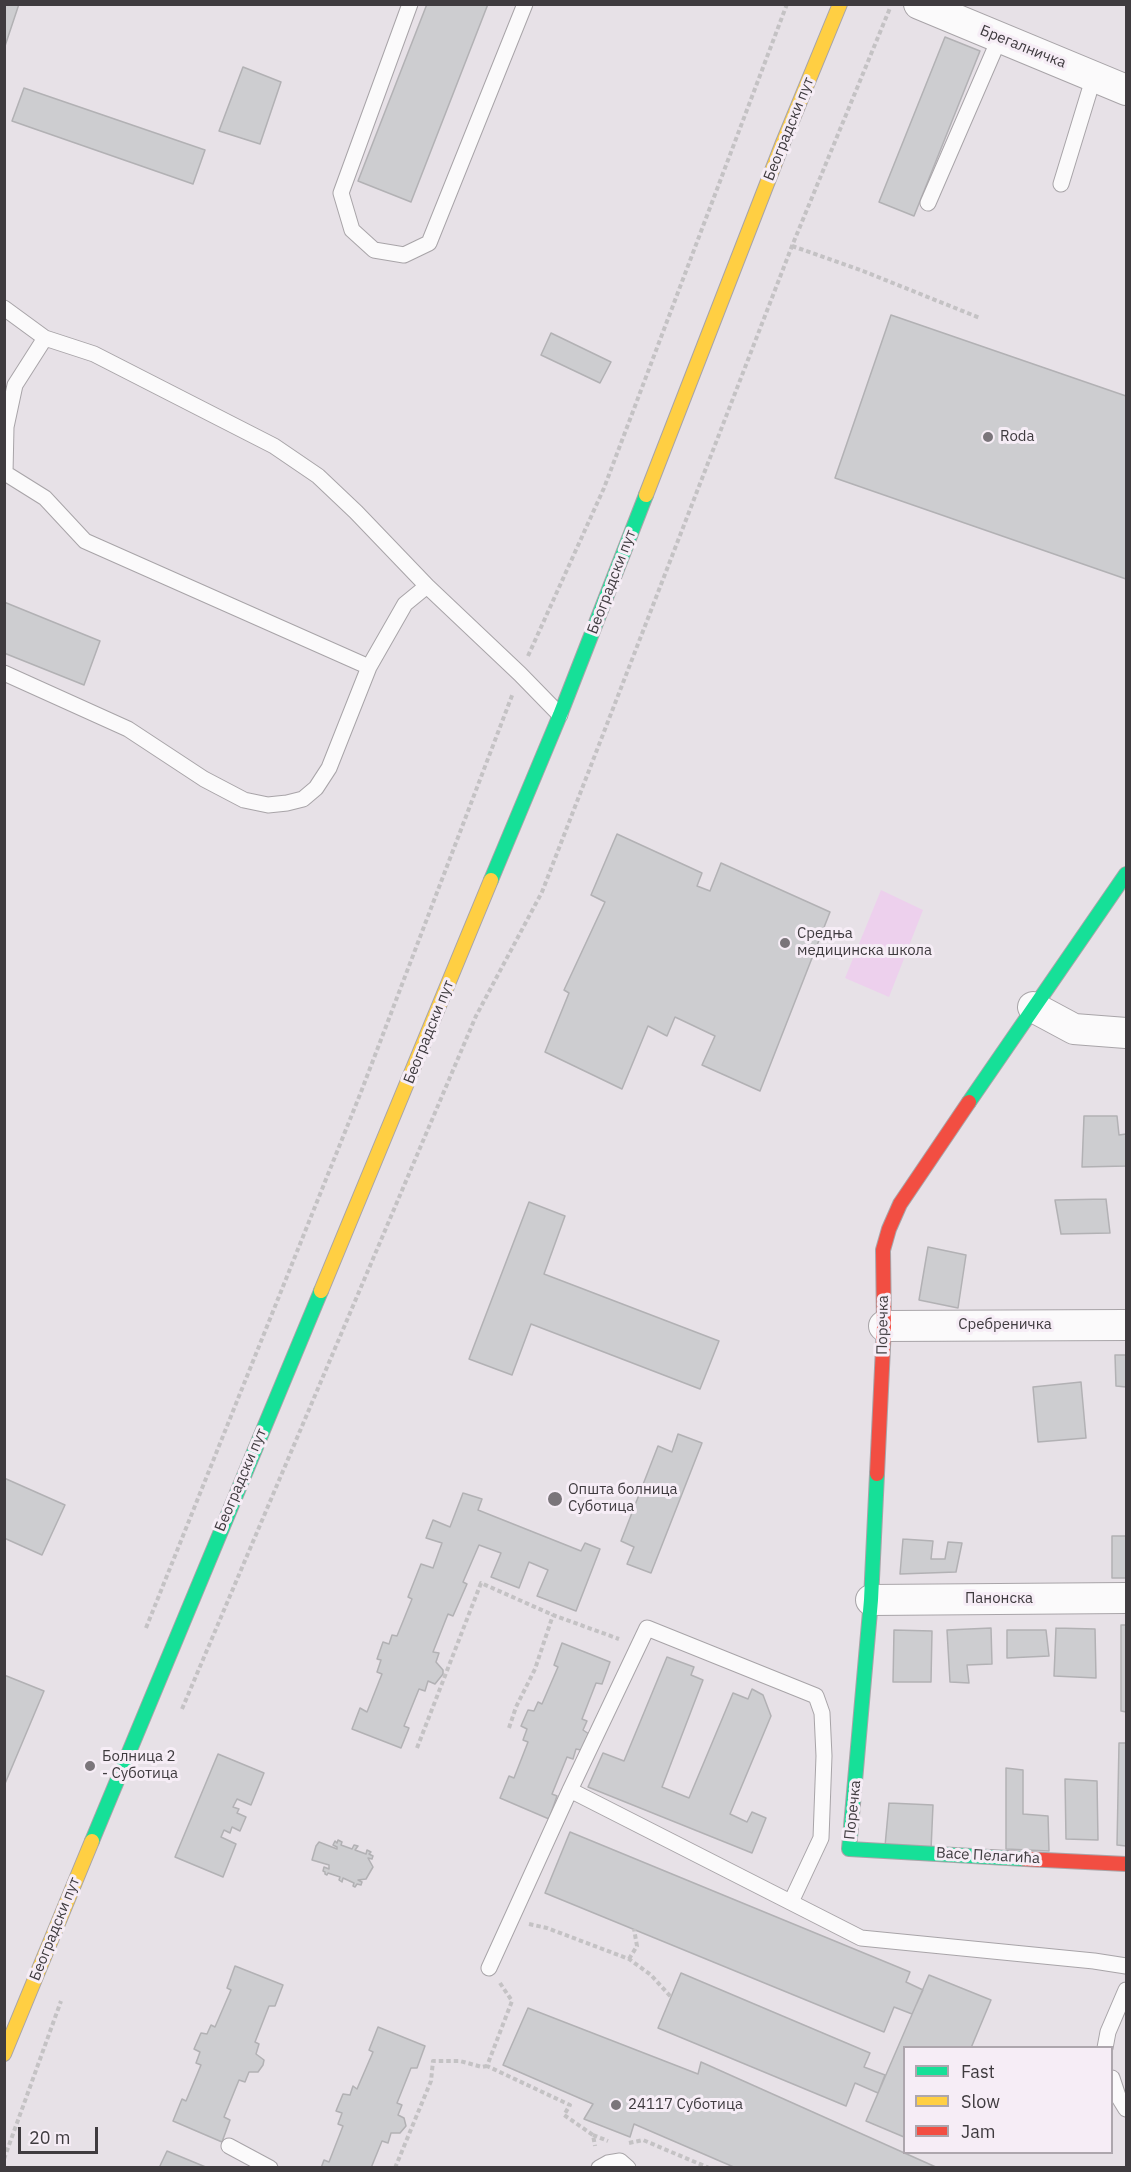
<!DOCTYPE html>
<meta charset="utf-8">
<style>
body{margin:0}
#map{position:relative;width:1131px;height:2172px;overflow:hidden;background:#e7e1e7;font-family:"IBM Plex Sans",sans-serif}
canvas{display:block}
.frame{position:absolute;inset:0;border:6px solid #3f3b3f;pointer-events:none}
.legend{position:absolute;left:903px;top:2046px;width:210px;height:108px;box-sizing:border-box;background:#f6edf6;border:2px solid #ada6ad;margin:0;padding:8px 10px;list-style:none;font-size:18px;color:#3f3b3f}
.legend li{display:flex;align-items:center;gap:12px;height:30px}
.legend b{width:30px;border:2px solid #ada6ad}
.scale{position:absolute;left:18px;top:2127px;width:80px;height:27px;box-sizing:border-box;border:3px solid #3f3b3f;border-top:0;padding-left:8px;font-size:18px;line-height:21px;white-space:nowrap;color:#3f3b3f;-webkit-text-stroke:4px #f6edf6;paint-order:stroke}
</style>
<div id="map">
<canvas width="1131" height="2172"></canvas>
<div class="frame"></div>
<ul class="legend">
<li><b style="height:8px;background:#16e098"></b>Fast</li>
<li><b style="height:8px;background:#ffcf43"></b>Slow</li>
<li><b style="height:8px;background:#f24e42"></b>Jam</li>
</ul>
<div class="scale">20 m</div>
</div>
<script>
const ctx = document.querySelector('canvas').getContext('2d');
ctx.lineJoin = 'round';
function fillPath(path, color) { ctx.fillStyle = color; ctx.fill(path, 'evenodd'); }
const poly = rows => new Path2D(rows.map(r => 'M' + r).join(''));
function trace(path, color, width, dash) { ctx.strokeStyle = color; ctx.lineWidth = width; ctx.lineCap = dash ? 'butt' : 'round'; ctx.setLineDash(dash || []); ctx.stroke(path); }
function write(font, color, halo, rows, align = 'center') {
  ctx.font = font + ' "IBM Plex Sans",sans-serif'; ctx.lineWidth = 6; ctx.setLineDash([]); ctx.textBaseline = 'middle'; ctx.strokeStyle = halo; ctx.fillStyle = color; for (const [text, x, y, turn = 0] of rows) {
    ctx.save(); ctx.translate(x, y); ctx.rotate((+turn || 0) * Math.PI / 180); ctx.textAlign = isNaN(turn) ? turn : align; if (halo) ctx.strokeText(text, 0, 0); ctx.fillText(text, 0, 0); ctx.restore();
  }
}
fillPath(poly([
 [881,890,923,910,889,997,845,978]
]), '#edd0ed');
const building = poly([
 [4,4,19,4,4,49,4,4],
 [427,4,488,4,411,202,358,181,427,4],
 [945,37,980,51,914,216,879,202,945,37],
 [243,67,281,82,260,144,219,131,243,67],
 [24,88,205,150,193,184,12,121,24,88],
 [891,315,1126,396,1126,579,835,478,891,315],
 [551,333,611,362,600,383,541,355,551,333],
 [4,602,100,641,84,685,4,653,4,602],
 [617,834,702,873,697,886,710,891,721,863,830,912,760,1091,702,1065,715,1036,675,1017,667,1036,648,1026,622,1089,545,1052,569,993,564,990,605,902,591,895,617,834],
 [1084,1116,1117,1116,1119,1135,1126,1134,1126,1166,1082,1167,1084,1116],
 [1106,1199,1110,1233,1061,1234,1055,1200,1106,1199],
 [529,1202,565,1216,544,1274,719,1341,700,1389,531,1324,512,1375,469,1359,529,1202],
 [928,1247,966,1255,958,1308,919,1300,928,1247],
 [1115,1355,1126,1355,1126,1387,1116,1386,1115,1355],
 [1081,1382,1086,1438,1038,1442,1033,1387,1081,1382],
 [678,1434,702,1443,651,1573,627,1564,634,1547,621,1541,658,1446,672,1452,678,1434],
 [4,1478,65,1505,42,1555,4,1538,4,1478],
 [463,1493,482,1499,478,1510,581,1551,585,1543,600,1549,576,1611,537,1596,548,1570,529,1562,519,1588,491,1577,501,1553,479,1545,463,1582,467,1584,453,1616,448,1614,433,1652,439,1653,436,1662,443,1670,443,1674,435,1684,428,1681,425,1691,419,1689,404,1726,409,1728,401,1748,352,1729,360,1708,367,1712,382,1674,377,1672,381,1660,377,1659,383,1642,389,1644,392,1635,397,1636,412,1599,408,1597,421,1564,433,1568,442,1543,426,1538,433,1520,450,1527,463,1493],
 [1112,1536,1126,1536,1126,1578,1112,1578,1112,1536],
 [903,1539,933,1541,931,1559,945,1559,948,1542,962,1543,956,1572,900,1574,903,1539],
 [1121,1625,1126,1625,1126,1712,1121,1711,1121,1625],
 [991,1628,992,1664,967,1665,969,1683,950,1682,947,1630,991,1628],
 [1056,1628,1095,1629,1096,1678,1054,1676,1056,1628],
 [894,1630,932,1631,931,1682,893,1682,894,1630],
 [1007,1630,1046,1630,1049,1656,1007,1658,1007,1630],
 [562,1643,610,1662,602,1684,596,1683,582,1719,587,1721,583,1730,589,1734,581,1750,576,1749,573,1759,567,1757,552,1794,557,1796,549,1819,500,1798,509,1776,514,1778,528,1742,523,1740,527,1729,521,1726,528,1710,534,1711,538,1702,542,1704,558,1667,554,1665,562,1643],
 [667,1657,694,1667,691,1675,703,1680,662,1787,689,1798,733,1693,748,1699,752,1689,763,1695,771,1716,730,1814,747,1822,752,1812,766,1818,752,1853,588,1787,603,1753,624,1761,667,1657],
 [4,1675,44,1691,4,1786,4,1675],
 [1119,1743,1126,1743,1126,1846,1117,1845,1119,1743],
 [218,1754,264,1773,251,1805,237,1799,233,1807,239,1809,237,1813,246,1817,240,1831,232,1827,230,1833,224,1830,221,1837,236,1844,223,1877,175,1857,218,1754],
 [1006,1768,1023,1770,1023,1814,1048,1816,1049,1851,1006,1849,1006,1768],
 [1065,1779,1097,1781,1098,1840,1066,1839,1065,1779],
 [889,1803,933,1805,931,1850,885,1846,889,1803],
 [570,1832,910,1972,906,1982,923,1990,912,2014,894,2007,884,2032,545,1893,570,1832],
 [338,1840,342,1842,341,1845,352,1849,354,1845,358,1846,355,1850,366,1854,367,1850,371,1852,369,1854,373,1856,372,1859,368,1858,373,1867,366,1879,358,1880,362,1882,361,1885,357,1884,355,1887,353,1886,354,1883,343,1878,342,1882,339,1880,340,1877,328,1873,327,1875,325,1874,325,1872,323,1871,324,1867,329,1869,329,1865,312,1860,316,1846,319,1842,337,1849,337,1847,333,1845,335,1841,337,1843,338,1840],
 [235,1966,283,1985,275,2006,269,2006,255,2042,259,2044,256,2054,264,2060,263,2065,258,2072,249,2072,245,2082,239,2080,224,2117,230,2120,222,2142,173,2121,182,2099,186,2101,201,2065,196,2063,200,2052,194,2049,201,2033,207,2034,211,2025,215,2027,231,1990,227,1988,235,1966],
 [681,1973,870,2053,864,2067,885,2075,878,2093,855,2083,846,2106,658,2028,681,1973],
 [929,1975,991,2000,971,2048,904,2048,904,2137,866,2121,929,1975],
 [528,2008,698,2074,701,2062,938,2168,736,2168,634,2124,630,2137,584,2119,593,2104,503,2065,528,2008],
 [378,2027,425,2046,417,2068,411,2068,397,2103,402,2105,398,2115,404,2118,406,2126,400,2133,391,2133,388,2143,382,2141,371,2168,321,2168,324,2160,329,2162,343,2126,338,2124,342,2113,336,2111,343,2094,350,2095,353,2086,357,2089,373,2052,369,2050,378,2027],
 [167,2151,208,2168,159,2168,167,2151]
]);
fillPath(building, '#cdcdd0');
trace(building, '#b2b1b4', 1.5);
const lane = poly([
 [410,4,341,193,352,230,374,250,404,255,429,243,525,4],
 [1061,184,1094,76],
 [928,203,1000,37],
 [4,308,45,338,94,354,274,446,318,476,356,512,427,586,520,674,560,715],
 [45,338,15,385,6,427,5,473,45,498,85,541,369,667],
 [4,673,128,729,204,779,244,800,268,805,287,803,303,799,316,788,329,768,369,667,405,604,427,586],
 [570,1790,861,1938,1094,1961,1126,1966],
 [489,1968,570,1790,647,1628,816,1696,822,1713,824,1756,821,1838,791,1902],
 [1105,2048,1108,2032,1126,1990],
 [1112,2078,1118,2096,1126,2109],
 [229,2146,270,2168],
 [599,2168,608,2163,620,2161,628,2168]
]);
const street = poly([
 [919,4,1126,90],
 [1033,1007,1074,1029,1126,1033],
 [884,1326,1126,1325],
 [871,1600,1126,1598]
]);
const fast = poly([
 [491,880,560,715,646,495],
 [969,1102,1126,874],
 [877,1474,871,1600,849,1849,1025,1859],
 [92,1841,321,1291]
]);
const slow = poly([
 [646,495,782,145,840,4],
 [321,1291,491,880],
 [4,2054,92,1841]
]);
const jam = poly([
 [877,1474,884,1326,883,1250,889,1229,900,1204,969,1102],
 [1025,1859,1126,1864]
]);
trace(lane, '#a8a4a8', 17);
trace(street, '#a8a4a8', 32);
trace(fast, '#a8a4a8', 16);
trace(slow, '#a8a4a8', 16);
trace(jam, '#a8a4a8', 16);
trace(poly([
 [792,246,863,271,980,318],
 [528,656,604,488,787,4],
 [146,1628,361,1092,513,693],
 [182,1709,476,1016,542,892,792,246,890,8],
 [509,1728,516,1707,535,1669,553,1615],
 [417,1748,481,1583,553,1615,619,1639],
 [529,1924,547,1928,629,1959,651,1975,671,1997],
 [629,1959,637,1946,634,1929],
 [500,1983,512,2001,487,2066,570,2105,564,2115,593,2135,595,2146],
 [593,2135,608,2141],
 [629,2143,643,2140,709,2168],
 [4,2159,61,2001],
 [395,2168,431,2081,433,2061,460,2061,482,2067,487,2066]
]), '#c4c2c4', 4, [4.5, 3]);
trace(lane, '#fbfafb', 15);
trace(street, '#fbfafb', 30);
trace(fast, '#16e098', 14);
trace(slow, '#ffcf43', 14);
trace(jam, '#f24e42', 14);
for (const [x, y, r, color] of [
 [988,437,6,"#7a757a"],
 [785,943,6,"#7a757a"],
 [555,1499,8,"#7a757a"],
 [90,1766,6,"#7a757a"],
 [616,2105,6,"#7a757a"]
]) { const dot = new Path2D(); dot.arc(x, y, r, 0, 2 * Math.PI); ctx.fillStyle = color; ctx.fill(dot); trace(dot, '#f6edf6', 2); }
write('15px', '#3f3b3f', '#f6edf6', [
 ["Брегалничка",1023,47,22],
 ["Београдски пут",789,129,-68],
 ["Београдски пут",612,582,-69],
 ["Београдски пут",429,1032,-68],
 ["Поречка",883,1325,-89],
 ["Сребреничка",1005,1325],
 ["Београдски пут",241,1480,-67],
 ["Панонска",999,1599],
 ["Поречка",853,1810,-84],
 ["Васе Пелагића",988,1856,3],
 ["Београдски пут",55,1929,-68]
]);
write('15px', '#3f3b3f', '#f6edf6', [
 ["Roda",1000,437],
 ["Средња",797,934],
 ["медицинска школа",797,951],
 ["Општа болница",568,1490],
 ["Суботица",568,1507],
 ["Болница 2",102,1757],
 ["- Суботица",102,1774],
 ["24117 Суботица",628,2105]
], 'left');
</script>
